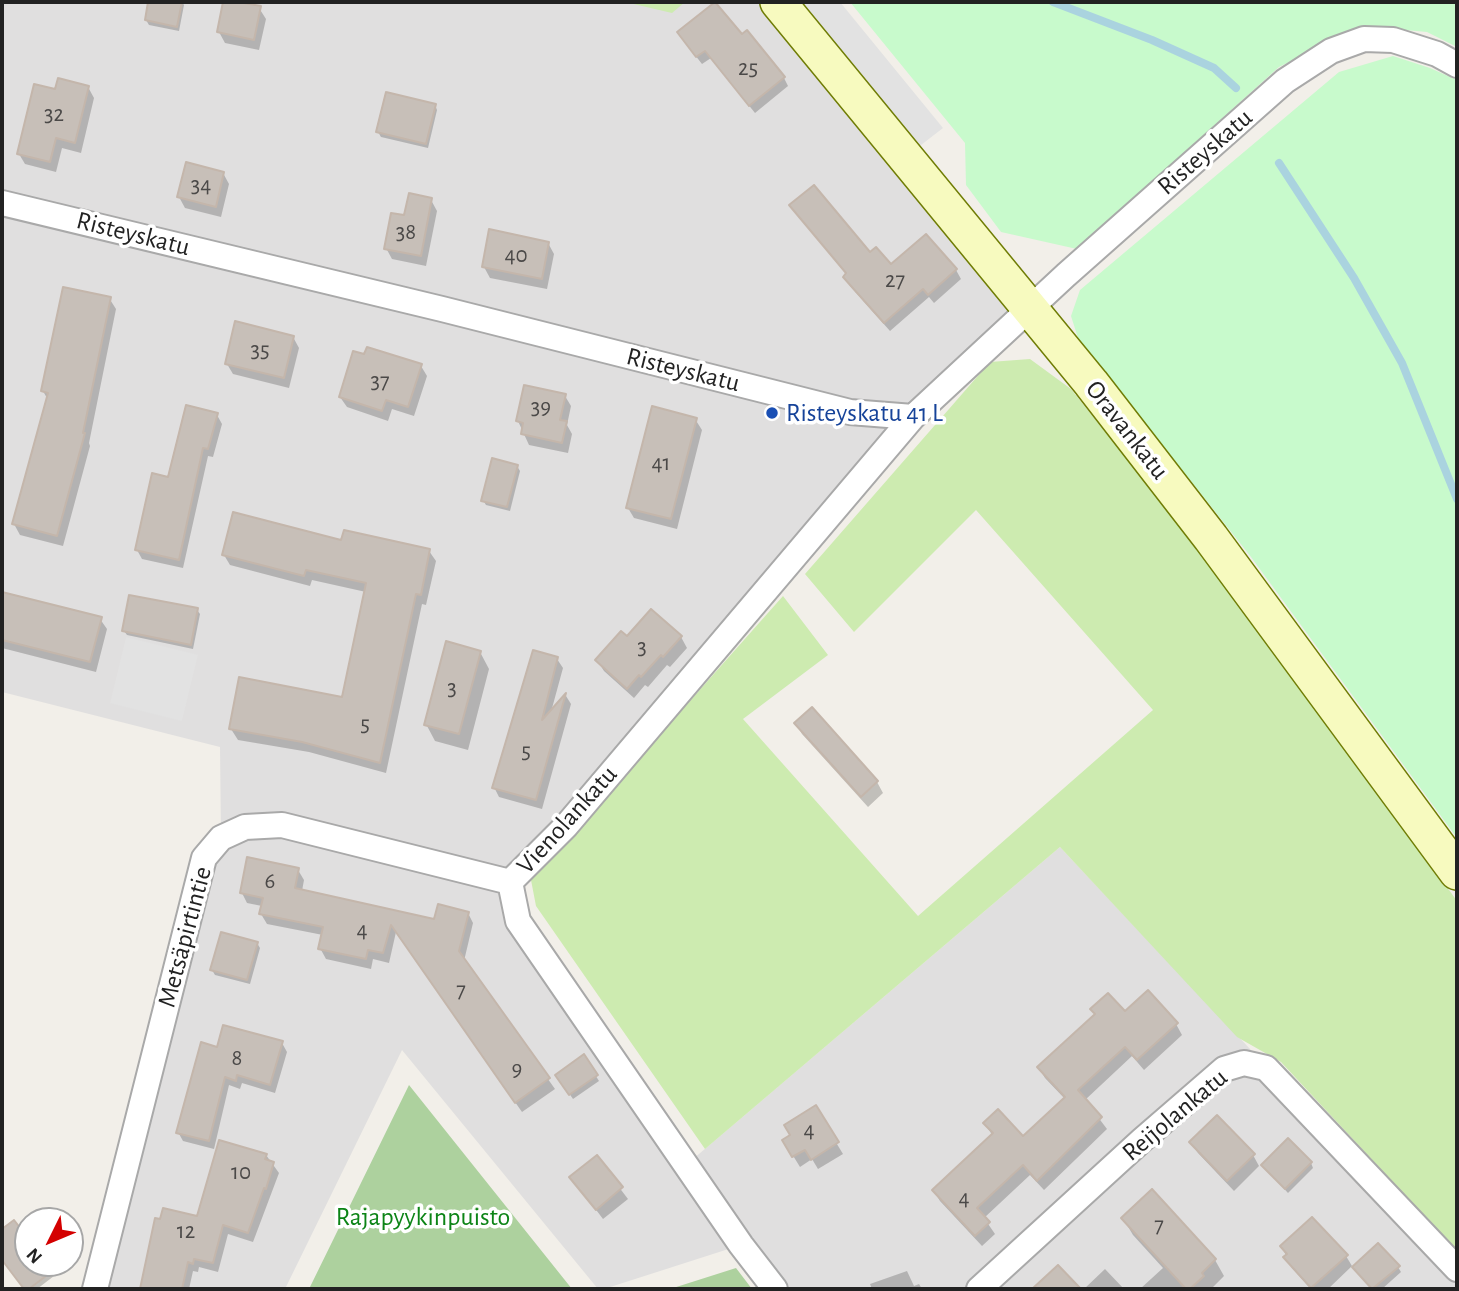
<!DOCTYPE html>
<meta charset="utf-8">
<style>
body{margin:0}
#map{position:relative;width:1459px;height:1291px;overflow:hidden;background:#f2efe9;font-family:"Alegreya Sans",sans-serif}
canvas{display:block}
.frame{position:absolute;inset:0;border:4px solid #222;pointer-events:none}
.north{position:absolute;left:14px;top:1207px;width:70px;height:70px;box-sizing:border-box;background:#fff;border:2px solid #a7a7a7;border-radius:50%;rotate:227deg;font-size:19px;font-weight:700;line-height:28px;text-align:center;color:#222}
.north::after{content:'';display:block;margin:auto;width:24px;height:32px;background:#d40000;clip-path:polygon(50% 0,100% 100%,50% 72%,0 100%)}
</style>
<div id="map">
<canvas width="1459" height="1291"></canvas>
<div class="frame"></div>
<div class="north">N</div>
</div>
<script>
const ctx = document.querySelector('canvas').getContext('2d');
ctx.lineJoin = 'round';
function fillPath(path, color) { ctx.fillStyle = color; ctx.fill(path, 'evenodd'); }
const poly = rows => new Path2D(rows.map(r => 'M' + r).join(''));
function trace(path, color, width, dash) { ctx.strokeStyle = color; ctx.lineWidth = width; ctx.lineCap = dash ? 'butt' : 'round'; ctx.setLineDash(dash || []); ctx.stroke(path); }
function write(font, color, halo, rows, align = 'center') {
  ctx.font = font + ' "Alegreya Sans",sans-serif'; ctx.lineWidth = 7; ctx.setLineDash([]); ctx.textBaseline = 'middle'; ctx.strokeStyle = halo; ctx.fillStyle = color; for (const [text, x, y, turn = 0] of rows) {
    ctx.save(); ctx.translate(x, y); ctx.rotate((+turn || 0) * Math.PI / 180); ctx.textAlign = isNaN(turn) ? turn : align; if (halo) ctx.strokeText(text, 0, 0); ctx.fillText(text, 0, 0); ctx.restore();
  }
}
fillPath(poly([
 [2,2,778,2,1030,308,913,417,510,882,518,921,686,1165,1060,847,1457,1269,1457,1289,775,1289,741,1245,604,1289,598,1289,402,1050,285,1289,95,1289,221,838,220,747,2,692]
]), '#e0dfdf');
fillPath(poly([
 [625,2,685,2,672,13],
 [1030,359,1071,389,1178,523,1315,704,1457,901,1457,1251,1281,1062,1237,1037,1060,847,705,1149,536,906,531,880,783,596,828,655,743,719,918,916,1153,710,976,510,854,632,805,574,990,362]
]), '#cdebb0');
fillPath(poly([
 [409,1085,572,1289,309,1289],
 [736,1268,752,1289,670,1289]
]), '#add19e');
fillPath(poly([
 [850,2,1457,2,1457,47,1427,32,1362,26,1279,67,1077,249,1001,232,966,185,965,143],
 [1393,56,1430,68,1457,80,1457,838,1251,557,1078,338,1071,316,1080,290,1339,72]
]), '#c8facc');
fillPath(poly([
 [792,2,840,2,943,128,912,152],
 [126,637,198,655,182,721,110,703]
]), '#e2e2e2');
fillPath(poly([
 [150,2,182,2,184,5,179,31,149,25,146,20],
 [225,2,259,8,266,19,259,50,225,43,219,32],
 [741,37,784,78,788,86,755,113,711,58,702,64,684,41],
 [88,87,94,98,81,153,62,148,56,172,25,164,19,154,57,92],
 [435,105,437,110,428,148,381,137,378,132],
 [223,173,229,184,221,217,185,208,179,197],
 [431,200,437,211,426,266,392,259,386,248,406,217],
 [797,214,891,267,956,270,961,279,934,303,929,297,890,331,850,286,845,277,847,275],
 [548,243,554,254,547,289,490,278,484,267],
 [109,298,116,309,89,443,90,446,63,546,20,535,14,524,48,400,43,391],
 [293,337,299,348,289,388,233,374,227,364],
 [421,366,427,376,414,416,392,409,388,421,347,407,340,397],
 [565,396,571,406,567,425,572,434,568,453,529,445,518,421],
 [217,415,222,424,213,457,208,456,183,568,142,559,137,550,169,479],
 [695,419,702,430,677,529,634,518,628,508],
 [517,466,520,471,510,511,486,505,483,500],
 [343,543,429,551,436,561,426,605,422,604,386,773,309,752,238,740,231,729,343,699,366,592,312,580,310,586,230,565,224,555],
 [2,594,100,619,107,629,96,672,2,648],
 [197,610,200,614,193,649,127,635,124,631],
 [681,637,687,648,670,667,667,665,648,687,645,685,634,698,604,671,597,660,627,638],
 [480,652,489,669,468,750,435,741,426,724],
 [557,659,563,668,551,712,566,696,571,704,542,809,499,797,494,787],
 [811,710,877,782,883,793,868,807,802,734,796,723],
 [298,870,304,880,302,891,435,921,468,913,473,923,464,961,555,1089,522,1112,396,932,389,963,373,959,371,969,326,959,320,948,323,935,267,924,261,914,262,906,247,903,242,893],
 [257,943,260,948,250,984,215,975,212,970],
 [1125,1014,1176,1024,1182,1035,1144,1070,1132,1056,1085,1100,1107,1129,1044,1190,1030,1175,984,1218,995,1234,982,1246,940,1201,934,1191,993,1136,985,1124,1023,1138,1065,1099,1045,1078,1039,1068,1096,1015],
 [282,1043,287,1052,275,1093,242,1083,240,1089,229,1085,214,1149,183,1141,178,1132,218,1049],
 [584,1057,599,1081,573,1099,560,1080],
 [815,1108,843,1154,818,1169,812,1159,800,1167,784,1141,792,1136],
 [1191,1143,1253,1155,1259,1166,1234,1191,1198,1153],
 [266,1155,279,1173,253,1242,228,1234,218,1272,199,1267,198,1272,193,1271,189,1289,141,1289,156,1220,198,1219],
 [596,1157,628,1199,603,1219,572,1178],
 [1311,1163,1313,1168,1288,1193,1263,1166],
 [1123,1218,1215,1260,1224,1276,1211,1289,1140,1289,1163,1268,1133,1235],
 [14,1222,28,1241,28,1263,45,1263,54,1276,37,1289,25,1289,2,1259,2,1232],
 [1282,1247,1346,1256,1352,1266,1328,1289,1311,1289,1292,1268],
 [1354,1267,1398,1267,1401,1272,1382,1289,1372,1289],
 [1105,1269,1124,1289,1084,1289],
 [907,1271,914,1286,919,1284,922,1289,872,1289,870,1284]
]), '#0003');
trace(poly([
 [1053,2,1152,40,1214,68,1236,88],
 [1279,163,1354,278,1402,363,1457,499]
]), '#aad3df', 8);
const building = poly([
 [148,2,182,2,177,27,145,20,148,2],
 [223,2,238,2,261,6,254,40,217,32,223,2],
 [715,2,742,34,747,30,785,77,749,106,705,51,696,57,677,32,715,2],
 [58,78,89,86,75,143,56,138,50,162,17,154,34,84,55,89,58,78],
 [386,92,436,104,426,144,376,132,386,92],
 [186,162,224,172,216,207,177,197,186,162],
 [814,185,870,252,876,247,891,264,926,234,957,269,928,295,923,289,884,323,843,277,846,273,789,205,814,185],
 [409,193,432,198,421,256,384,249,391,213,404,215,409,193],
 [489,229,549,242,542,279,482,267,489,229],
 [63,287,111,297,83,433,85,433,57,536,12,524,48,393,41,391,63,287],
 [235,321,294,336,284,378,225,364,235,321],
 [367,347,422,364,408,407,386,400,382,411,339,397,353,351,364,354,367,347],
 [524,385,566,394,560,420,567,421,562,443,521,434,523,423,516,421,524,385],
 [186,405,218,413,208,449,203,448,179,560,135,550,152,473,168,477,186,405],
 [652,406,697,418,671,519,626,508,652,406],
 [492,458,518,465,507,507,481,501,492,458],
 [233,512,341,540,344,530,430,549,421,595,416,594,380,763,302,742,229,729,239,677,342,697,366,583,306,570,304,576,222,555,233,512],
 [2,592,102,617,90,662,2,640,2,592],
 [129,595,198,608,191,645,122,631,129,595],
 [651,609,682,636,663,657,661,655,641,677,639,675,627,689,595,660,621,631,627,636,651,609],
 [446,641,481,651,459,734,424,725,446,641],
 [533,650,558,657,542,720,566,693,536,800,492,788,533,650],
 [812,707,878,781,861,797,794,723,812,707],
 [247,857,299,868,295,888,434,919,438,904,469,912,459,951,550,1078,515,1103,391,925,383,953,368,950,366,959,318,949,323,927,259,914,263,898,240,893,247,857],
 [221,932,258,942,247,980,210,970,221,932],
 [1148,990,1178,1023,1137,1060,1125,1047,1078,1090,1102,1117,1037,1181,1023,1165,977,1208,990,1222,975,1236,932,1190,993,1133,983,1123,998,1109,1023,1136,1065,1097,1037,1067,1095,1014,1090,1009,1108,993,1125,1011,1148,990],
 [223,1025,283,1041,270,1085,237,1075,236,1081,225,1077,209,1141,176,1133,201,1042,217,1047,223,1025],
 [584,1054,598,1075,569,1095,555,1075,584,1054],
 [816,1105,839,1142,811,1160,805,1150,792,1157,782,1140,790,1135,784,1125,816,1105],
 [1217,1115,1255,1154,1227,1181,1189,1142,1217,1115],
 [1288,1138,1312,1162,1285,1189,1261,1165,1288,1138],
 [219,1140,267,1154,265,1159,274,1162,266,1189,264,1188,248,1233,223,1225,213,1263,194,1259,193,1264,188,1262,182,1289,140,1289,155,1218,160,1219,163,1208,197,1216,219,1140],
 [597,1155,623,1187,596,1210,569,1177,597,1155],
 [1152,1189,1216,1259,1202,1273,1204,1276,1190,1289,1186,1289,1121,1218,1152,1189],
 [1312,1217,1348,1255,1311,1288,1283,1257,1287,1254,1280,1246,1312,1217],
 [14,1220,28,1238,28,1263,63,1263,29,1289,24,1289,2,1260,2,1229,14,1220],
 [1378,1243,1400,1266,1372,1289,1352,1267,1378,1243],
 [1058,1265,1081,1289,1032,1289,1058,1265]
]);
fillPath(building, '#c7bfb8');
trace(building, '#c4b6ab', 2);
const street = poly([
 [2,203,442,309,850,412,913,417,1066,275,1285,81,1331,51,1364,39,1393,40,1437,54,1457,65],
 [510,882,566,826,913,417],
 [510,882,518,921,741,1245,775,1289],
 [95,1289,204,858,221,838,245,827,282,825,510,882],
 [979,1289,1142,1140,1224,1069,1244,1063,1266,1068,1457,1269]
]);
const secondary = poly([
 [778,2,1091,383,1211,538,1457,872]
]);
trace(street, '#a9a9a9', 28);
trace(secondary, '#707d05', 38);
trace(street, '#fff', 24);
trace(secondary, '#f7fabf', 35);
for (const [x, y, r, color] of [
 [772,413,7,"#1a4fb4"]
]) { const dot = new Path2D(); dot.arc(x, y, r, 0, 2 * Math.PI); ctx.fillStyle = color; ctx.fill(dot); trace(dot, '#fff', 2.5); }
write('23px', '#4b4948', null, [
 ["25",748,68],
 ["32",54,114],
 ["34",201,185],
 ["38",406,232],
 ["40",516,255],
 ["27",895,280],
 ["35",260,350],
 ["37",380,381],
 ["39",541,407],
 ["41",661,463],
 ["3",642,647],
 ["3",452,688],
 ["5",365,724],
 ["5",526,751],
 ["6",270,881],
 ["4",362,930],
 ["7",461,990],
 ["8",237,1058],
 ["9",517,1069],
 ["4",809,1130],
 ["10",241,1172],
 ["4",964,1198],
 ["7",1159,1225],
 ["12",186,1231]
]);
write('26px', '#222', '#fff', [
 ["Risteyskatu",1205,152,-41],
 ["Risteyskatu",133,234,14],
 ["Risteyskatu",683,370,14],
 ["Oravankatu",1127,430,52],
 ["Vienolankatu",567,820,-48],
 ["Metsäpirtintie",185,937,-75],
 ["Reijolankatu",1175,1115,-40]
]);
write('26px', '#164399', '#fff', [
 ["Risteyskatu 41 L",786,413]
], 'left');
write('26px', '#0c8416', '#fff', [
 ["Rajapyykinpuisto",423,1217]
]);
</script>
